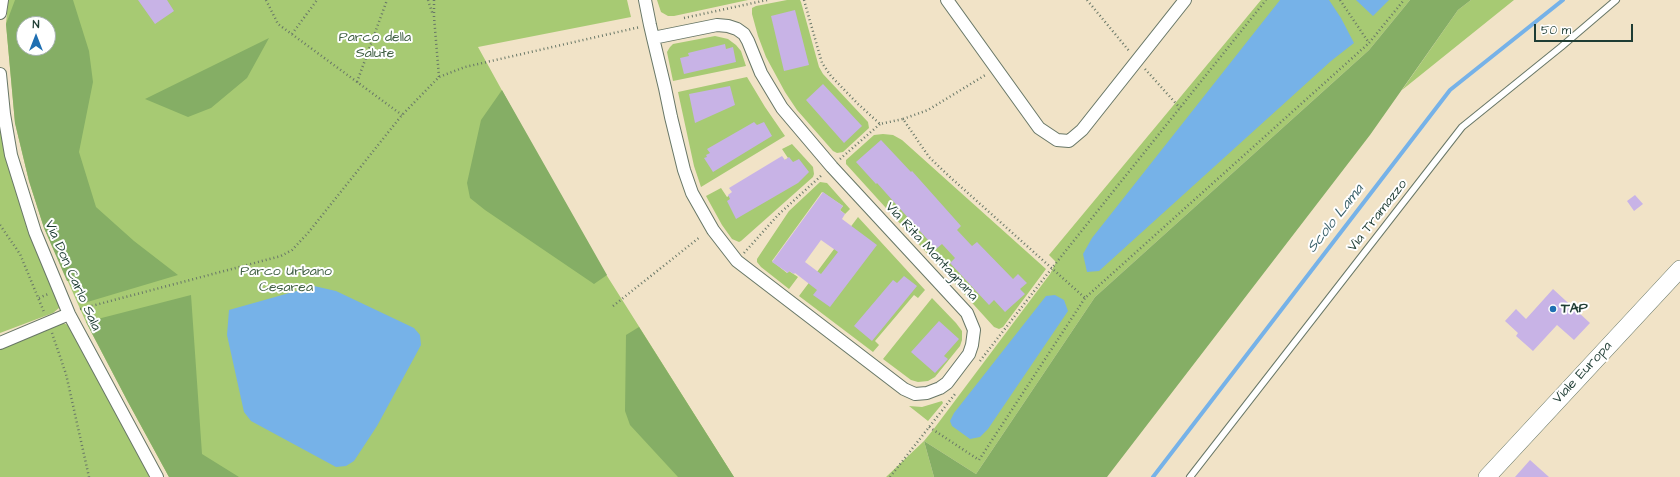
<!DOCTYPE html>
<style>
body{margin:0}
#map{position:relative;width:1680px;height:477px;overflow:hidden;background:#f1e3c7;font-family:"Architects Daughter",sans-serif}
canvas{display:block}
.north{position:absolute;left:16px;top:16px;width:40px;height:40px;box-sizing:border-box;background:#fff;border:1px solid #a5b1ae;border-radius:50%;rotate:0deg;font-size:11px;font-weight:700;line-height:16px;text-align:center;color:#1f3d34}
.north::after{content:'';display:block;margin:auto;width:14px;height:18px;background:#1f6fb2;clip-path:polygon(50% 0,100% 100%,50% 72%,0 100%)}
.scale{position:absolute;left:1534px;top:24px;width:99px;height:18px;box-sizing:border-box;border:2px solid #1f3d34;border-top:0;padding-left:5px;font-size:12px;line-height:14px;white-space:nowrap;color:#1f3d34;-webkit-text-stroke:3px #fff;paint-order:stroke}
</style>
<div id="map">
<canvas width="1680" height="477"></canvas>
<div class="north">N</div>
<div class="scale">50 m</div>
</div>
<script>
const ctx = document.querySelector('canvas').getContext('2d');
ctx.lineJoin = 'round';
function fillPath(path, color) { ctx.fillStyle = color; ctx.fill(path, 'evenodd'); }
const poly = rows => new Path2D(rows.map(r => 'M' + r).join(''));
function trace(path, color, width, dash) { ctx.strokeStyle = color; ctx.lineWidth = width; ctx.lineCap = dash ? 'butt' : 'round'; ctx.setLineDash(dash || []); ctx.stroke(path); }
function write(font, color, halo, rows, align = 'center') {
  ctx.font = font + ' "Architects Daughter",sans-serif'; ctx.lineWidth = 4; ctx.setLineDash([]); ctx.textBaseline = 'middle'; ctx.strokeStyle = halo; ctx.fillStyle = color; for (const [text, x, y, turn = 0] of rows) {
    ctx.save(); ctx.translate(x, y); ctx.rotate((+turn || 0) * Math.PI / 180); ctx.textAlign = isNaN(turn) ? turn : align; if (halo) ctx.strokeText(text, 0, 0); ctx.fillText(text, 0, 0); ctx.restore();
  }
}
fillPath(poly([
 [8,0,627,0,631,17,478,47,585,241,734,477,169,477,128,402,86,322,44,228,29,181,15,123,6,24],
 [24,24,48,24,48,48,24,48],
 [657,0,748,0,674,16,668,16,661,12],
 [787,0,800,0,801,2,819,67,823,74,868,122,869,128,843,152,837,153,833,151,797,110,785,92,766,57,758,36,752,14,752,8,756,6],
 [1261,0,1410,0,1369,50,1095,297,976,474,924,441,934,477,886,477,924,441,933,430,1050,274,1056,262,1049,255],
 [1471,0,1514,0,1402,90,1458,10],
 [715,36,728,39,736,45,741,51,746,66,673,81,668,57,667,52,670,47,673,44],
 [747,77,765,107,785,136,701,187,694,166,678,92],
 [0,125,19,200,59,301,59,308,53,313,0,333],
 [883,134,893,135,902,140,1046,269,1003,327,999,329,994,327,846,164,846,160,874,135],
 [792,144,813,167,814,174,813,177,741,241,739,242,732,239,722,225,706,196,721,188,727,197,788,158,782,149],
 [820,182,827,183,850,209,845,214,840,210,843,206,822,192,772,261,787,273,789,271,798,277,789,289,761,267,757,262,757,259,789,211],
 [858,217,925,290,918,298,914,295,875,341,879,345,873,352,799,296],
 [932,298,956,323,962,331,962,340,960,346,935,377,928,381,918,382,911,380,883,359],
 [60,322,71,326,153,477,0,477,0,348],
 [942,401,943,403,928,421,909,406,922,407]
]), '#a7ca73');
fillPath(poly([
 [15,0,73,0,89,51,93,82,79,152,96,207,134,241,178,275,84,303,74,280,67,281,44,228,29,181,15,123,6,24],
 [24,24,48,24,48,48,24,48],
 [1410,0,1471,0,1458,10,1370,135,1107,477,934,477,924,441,976,474,1095,297,1369,50],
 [269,38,247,78,211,108,188,117,145,99],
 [502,90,607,275,594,284,485,210,470,198,467,183,481,120],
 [191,295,202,454,239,477,169,477,128,402,86,322],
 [639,327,734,477,678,477,630,425,625,411,626,335]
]), '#85ae65');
fillPath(poly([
 [1280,0,1329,0,1341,18,1354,43,1331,61,1099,271,1087,272,1083,254,1092,238],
 [1356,0,1389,0,1373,16],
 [314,286,336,291,414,328,420,335,421,345,377,426,354,461,346,466,336,467,251,421,244,412,227,335,229,310],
 [1055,295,1064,300,1068,311,988,429,980,437,970,439,952,426,950,421,954,413,1046,296]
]), '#76b2e8');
trace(poly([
 [1153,477,1450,90,1563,0]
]), '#76b2e8', 4);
fillPath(poly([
 [138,0,167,0,174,11,155,24],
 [795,10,809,65,784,71,771,16],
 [725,44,726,49,733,47,736,62,684,74,680,58,689,56,688,53],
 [823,84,862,126,844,143,806,100],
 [730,86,735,105,695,123,689,94],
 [754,122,757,125,764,122,772,136,713,172,704,158,707,157,706,155,710,153,707,149],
 [881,140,911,172,912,171,961,226,957,230,972,246,977,242,1013,279,1018,274,1027,283,1020,289,1025,294,1005,312,994,300,989,305,950,263,955,258,942,244,936,249,877,183,876,184,856,162],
 [782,156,785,160,789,157,793,162,799,159,809,172,798,183,736,219,727,201,730,199,728,195,732,192,729,188],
 [823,192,843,206,840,210,845,214,842,219,877,245,830,307,813,295,817,290,795,273,794,274,789,271,788,273,772,262],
 [821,240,838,252,821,274,805,262],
 [1635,195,1643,204,1634,211,1627,201],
 [904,276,917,286,872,341,854,326,893,280,897,283],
 [1553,289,1590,323,1574,340,1557,325,1533,351,1516,336,1518,333,1505,321,1516,309,1526,319],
 [939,321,959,339,944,356,948,359,935,373,911,352],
 [1530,460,1549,477,1515,477]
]), '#c8b3e6');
const lane = poly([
 [1190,477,1462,127,1561,47,1616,0]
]);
const street = poly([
 [645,0,650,25,653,38,665,88,671,117,684,170,692,193,713,230,737,261,904,389,915,394,927,393,940,388,947,383,969,354,972,345,974,330,967,313,832,167,782,108,761,73,748,41,744,34,737,29,728,26,717,25,653,38],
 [947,0,1039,128,1057,140,1069,141,1082,130,1185,0],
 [0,13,2,0],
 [0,74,4,114,11,155,35,232,69,314,157,477],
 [0,343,69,314]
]);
const secondary = poly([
 [1487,477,1680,269]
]);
trace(lane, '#687767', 8);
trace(street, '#687767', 14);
trace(secondary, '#687767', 18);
trace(poly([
 [266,0,278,24,402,115],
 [428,0,433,15],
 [434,0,434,17,439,77],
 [804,0,822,63,831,76,857,103,880,124,903,119,929,157,950,177,1085,298,1369,43],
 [1087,0,1130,52],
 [1340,0,1369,43,1404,0],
 [684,18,767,0],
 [292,34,317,0],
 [1145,69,1180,108],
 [357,82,387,0],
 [903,119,928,110,987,74],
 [840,159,880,124],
 [0,225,20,254,44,312],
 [744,253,778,215,823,174],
 [39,298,48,294],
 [613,306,700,237],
 [80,309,281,256,292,250,308,233,402,115,439,77,465,67,640,27],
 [52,333,66,374,89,477],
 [980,361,1052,268,1266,0],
 [929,427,979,460,1085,298],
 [890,477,955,394]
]), '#687767', 2.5, [1, 3]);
trace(lane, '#fff', 6);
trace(street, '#fff', 12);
trace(secondary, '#fff', 17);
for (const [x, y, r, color] of [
 [1553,309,4,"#1f6fb2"]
]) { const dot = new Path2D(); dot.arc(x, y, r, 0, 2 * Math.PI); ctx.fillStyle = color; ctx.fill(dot); trace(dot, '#fff', 1.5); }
write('14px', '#416044', '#fff', [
 ["Parco della",375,38],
 ["Salute",375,54],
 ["Parco Urbano",286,272],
 ["Cesarea",286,288]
]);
write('14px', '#1f3d34', '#fff', [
 ["Via Tramazzo",1378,216,-52],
 ["Via Rita Montagnana",931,252,47],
 ["Via Don Carlo Sala",72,276,66],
 ["Viale Europa",1583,373,-47]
]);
write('bold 14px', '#1f3d34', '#fff', [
 ["TAP",1561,309]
], 'left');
write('italic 15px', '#39606a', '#fff', [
 ["Scolo Lama",1336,219,-52]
]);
</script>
